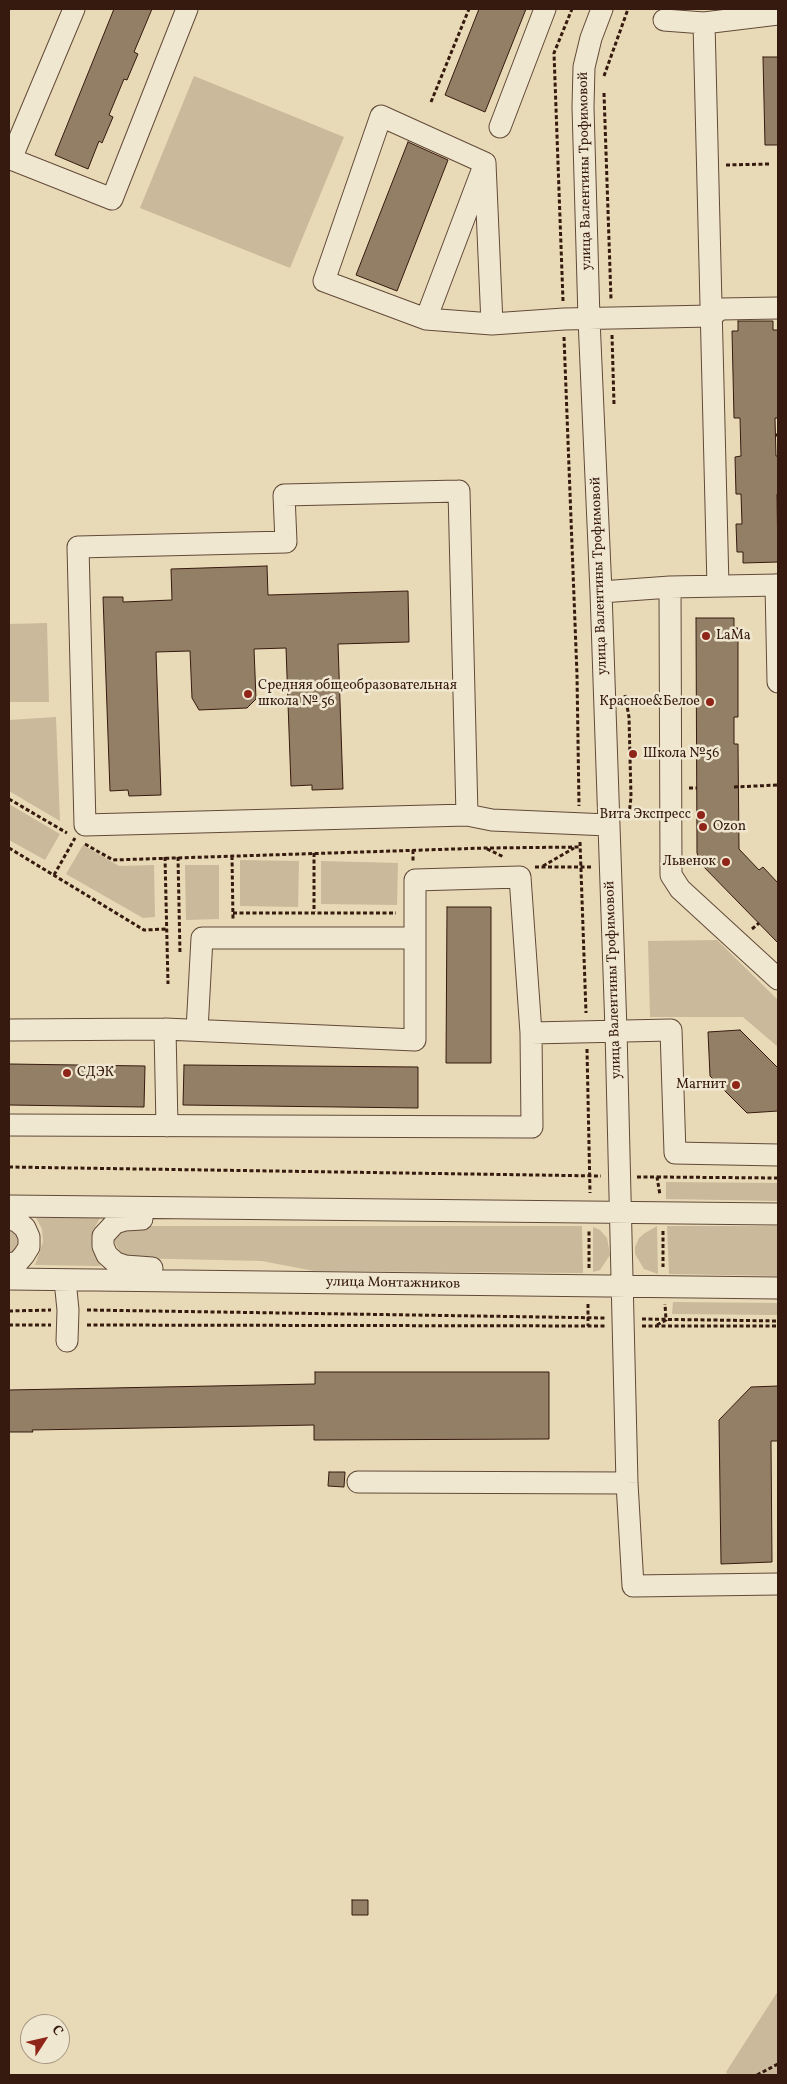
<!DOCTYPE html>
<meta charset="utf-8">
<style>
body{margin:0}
#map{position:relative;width:787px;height:2084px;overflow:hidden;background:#e8dab6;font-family:Vollkorn,serif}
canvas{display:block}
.frame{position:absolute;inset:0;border:10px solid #361a0f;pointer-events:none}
.north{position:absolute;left:20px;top:2014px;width:50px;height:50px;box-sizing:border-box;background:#f0e7d0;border:1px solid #a69583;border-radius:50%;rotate:55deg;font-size:14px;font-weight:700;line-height:20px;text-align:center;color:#361a0f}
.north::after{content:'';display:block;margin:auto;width:18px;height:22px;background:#8f2418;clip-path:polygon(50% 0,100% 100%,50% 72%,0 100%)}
</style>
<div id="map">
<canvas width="787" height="2084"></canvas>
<div class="frame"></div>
<div class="north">С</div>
</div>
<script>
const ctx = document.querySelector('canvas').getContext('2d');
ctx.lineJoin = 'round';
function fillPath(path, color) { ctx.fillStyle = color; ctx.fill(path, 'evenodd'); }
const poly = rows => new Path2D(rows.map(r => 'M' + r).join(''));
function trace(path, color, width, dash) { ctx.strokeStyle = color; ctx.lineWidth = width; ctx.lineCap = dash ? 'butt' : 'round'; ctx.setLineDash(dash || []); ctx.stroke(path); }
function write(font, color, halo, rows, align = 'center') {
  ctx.font = font + ' Vollkorn,serif'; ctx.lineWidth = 5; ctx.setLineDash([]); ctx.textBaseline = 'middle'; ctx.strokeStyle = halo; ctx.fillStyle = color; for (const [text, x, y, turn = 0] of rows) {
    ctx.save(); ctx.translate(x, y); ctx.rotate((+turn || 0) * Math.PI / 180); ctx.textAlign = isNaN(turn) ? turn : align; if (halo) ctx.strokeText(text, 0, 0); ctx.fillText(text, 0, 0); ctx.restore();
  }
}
fillPath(poly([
 [194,76,344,137,290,268,140,208],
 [47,623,49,702,9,702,9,624],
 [56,717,60,821,9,791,9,720],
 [9,804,60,834,45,860,9,840],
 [83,845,119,866,154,865,155,917,143,918,66,874],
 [240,860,299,861,298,907,240,906],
 [321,861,398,863,397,905,321,904],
 [185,865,219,865,219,919,186,920],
 [717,940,778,1000,778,1047,743,1017,650,1017,648,941],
 [666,1182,778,1183,778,1201,666,1199],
 [36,1218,100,1218,94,1229,93,1241,94,1253,101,1266,35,1265,43,1242,42,1229],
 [9,1226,16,1229,23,1242,9,1257],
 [131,1226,582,1226,583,1273,314,1271,262,1261,130,1258,122,1256,114,1241,121,1229],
 [657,1226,658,1274,644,1269,635,1254,635,1247,639,1238,645,1233],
 [667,1226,778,1226,778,1276,669,1274],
 [593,1227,600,1230,607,1238,610,1255,600,1270,593,1272],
 [673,1302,778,1303,778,1315,672,1314],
 [778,1991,778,2075,728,2075,726,2072]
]), '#cab99a');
const building = poly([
 [114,9,152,9,134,52,138,54,127,80,124,79,109,115,113,117,102,143,99,141,88,169,55,155,114,9],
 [479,9,526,9,485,112,445,95,479,9],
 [763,57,778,57,778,145,765,145,763,57],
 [408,142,448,160,397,291,356,275,408,142],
 [738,321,773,321,773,330,778,330,778,418,775,418,776,456,778,456,778,494,777,494,778,562,743,563,743,552,737,552,736,524,742,524,741,494,736,494,735,457,741,456,740,418,734,418,732,331,738,331,738,321],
 [267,566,268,595,408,591,409,642,338,644,343,789,312,790,312,785,291,786,286,648,254,649,256,699,247,708,199,710,192,698,190,651,156,652,161,795,129,796,128,790,110,791,103,597,123,597,123,602,172,600,171,569,267,566],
 [696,618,734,618,734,628,738,628,738,717,734,717,734,744,738,744,739,849,759,870,763,867,778,883,778,943,701,864,697,853,696,618],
 [447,907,491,907,491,1063,446,1063,447,907],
 [740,1030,778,1068,778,1111,747,1113,710,1076,708,1032,740,1030],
 [9,1064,145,1066,144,1107,9,1105,9,1064],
 [184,1065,418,1067,418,1108,183,1105,184,1065],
 [315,1372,549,1372,549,1439,314,1440,314,1425,32,1430,33,1432,9,1432,9,1390,315,1384,315,1372],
 [778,1386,778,1441,771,1441,772,1562,721,1564,719,1420,751,1387,778,1386],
 [329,1472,345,1472,344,1487,328,1486,329,1472],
 [352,1900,368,1900,368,1915,352,1915,352,1900]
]);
fillPath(building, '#937e66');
trace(building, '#361a0f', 1);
const minor = poly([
 [74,9,11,159,112,199,187,9],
 [602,9,591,38,584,67,583,107,589,319,601,592,616,1030,627,1483,633,1586,778,1584],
 [664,20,704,23,778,14],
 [704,23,718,586],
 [500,127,545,9],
 [485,163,381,116,324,281,426,319,492,324,564,319,711,316,721,309,778,308],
 [426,319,485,163,492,324],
 [459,491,467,815,85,825,78,547,286,542,284,495,459,491],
 [776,585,778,682],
 [778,585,670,587,671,875,680,889,778,979],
 [601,592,670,587],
 [467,815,492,820,608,825],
 [165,1029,167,1126],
 [9,1030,165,1029,415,1040,415,938,202,938,197,1030],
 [531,1033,671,1030,675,1153,778,1155],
 [9,1125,532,1127,531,1033,520,877,415,880,415,938],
 [9,1206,778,1214],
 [9,1219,17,1221,25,1228,29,1237,29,1247,24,1255,18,1262,9,1264],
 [142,1219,125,1220,115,1223,103,1236,103,1246,107,1255,116,1263,125,1266,152,1268],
 [9,1279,778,1288],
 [65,1280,68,1310,67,1341],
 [358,1482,627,1483]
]);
trace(minor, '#624a39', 23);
trace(poly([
 [604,76,628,9],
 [604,93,611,299],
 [431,102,469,9],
 [726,165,770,164],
 [563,301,554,53,572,9],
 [612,335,614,404],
 [564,337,577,675,579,806],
 [776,435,778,435],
 [625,695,629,717,631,797,629,815],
 [734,787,778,785],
 [689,788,697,788],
 [9,799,67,833],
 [580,842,586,1013],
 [85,844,113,860,486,848,580,847],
 [9,848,144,930,167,929],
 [487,849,504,857],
 [413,850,413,862],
 [314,853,314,912],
 [232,856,233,920],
 [165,857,168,984],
 [178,857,180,954],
 [543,866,574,848],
 [535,867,593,867],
 [54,875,75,838],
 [233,913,396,913],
 [752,929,759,923],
 [587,1049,590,1193],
 [9,1167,601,1176],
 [637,1177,657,1177,660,1195],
 [657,1177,778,1178],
 [663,1231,663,1267],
 [589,1268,589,1229],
 [588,1304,588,1326],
 [87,1310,606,1318],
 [9,1311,51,1310],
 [642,1319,778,1321],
 [9,1325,51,1325],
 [87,1325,606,1326],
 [657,1325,666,1320,665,1304],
 [642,1326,778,1326],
 [757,2075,778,2064]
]), '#361a0f', 3, [4, 2.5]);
trace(minor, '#f0e7d0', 21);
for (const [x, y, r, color] of [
 [706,636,5,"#8f2418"],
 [248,694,5,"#8f2418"],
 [710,702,5,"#8f2418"],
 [633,754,5,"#8f2418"],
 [701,815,5,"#8f2418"],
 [703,827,5,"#8f2418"],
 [726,862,5,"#8f2418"],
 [67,1073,5,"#8f2418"],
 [736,1085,5,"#8f2418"]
]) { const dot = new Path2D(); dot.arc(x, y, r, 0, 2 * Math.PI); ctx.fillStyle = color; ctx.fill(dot); trace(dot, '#f0e7d0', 2); }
write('14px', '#361a0f', '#f0e7d0', [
 ["улица Валентины Трофимовой",586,171,-91],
 ["улица Валентины Трофимовой",600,576,-92],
 ["улица Валентины Трофимовой",614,980,-92],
 ["улица Монтажников",393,1284,1]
]);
write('14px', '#361a0f', '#f0e7d0', [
 ["LaMa",716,636],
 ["Средняя общеобразовательная",258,686],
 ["школа № 56",258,702],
 ["Красное&Белое",700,702,"right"],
 ["Школа №56",643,754],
 ["Вита Экспресс",691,815,"right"],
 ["Ozon",713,827],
 ["Львенок",716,862,"right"],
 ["СДЭК",77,1073],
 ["Магнит",726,1085,"right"]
], 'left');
</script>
